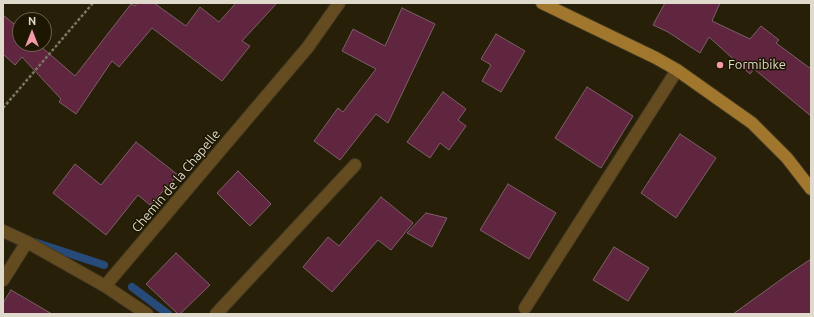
<!DOCTYPE html>
<style>
body{margin:0}
#map{position:relative;width:814px;height:317px;overflow:hidden;background:#271f08;font-family:Ubuntu,sans-serif}
canvas{display:block}
.frame{position:absolute;inset:0;border:4px solid #dfdacc;pointer-events:none}
.north{position:absolute;left:12px;top:12px;width:40px;height:40px;box-sizing:border-box;background:#1d1601;border:1px solid #6b6452;border-radius:50%;rotate:0deg;font-size:11px;font-weight:700;line-height:16px;text-align:center;color:#dfdacc}
.north::after{content:'';display:block;margin:auto;width:14px;height:18px;background:#f39aa8;clip-path:polygon(50% 0,100% 100%,50% 72%,0 100%)}
</style>
<div id="map">
<canvas width="814" height="317"></canvas>
<div class="frame"></div>
<div class="north">N</div>
</div>
<script>
const ctx = document.querySelector('canvas').getContext('2d');
ctx.lineJoin = 'round';
const poly = rows => new Path2D(rows.map(r => 'M' + r).join(''));
function trace(path, color, width, dash) { ctx.strokeStyle = color; ctx.lineWidth = width; ctx.lineCap = dash ? 'butt' : 'round'; ctx.setLineDash(dash || []); ctx.stroke(path); }
function fillPath(path, color) { ctx.fillStyle = color; ctx.fill(path, 'evenodd'); }
function write(font, color, halo, rows, align = 'center') {
  ctx.font = font + ' Ubuntu,sans-serif'; ctx.lineWidth = 3; ctx.setLineDash([]); ctx.textBaseline = 'middle'; ctx.strokeStyle = halo; ctx.fillStyle = color; for (const [text, x, y, turn = 0] of rows) {
    ctx.save(); ctx.translate(x, y); ctx.rotate((+turn || 0) * Math.PI / 180); ctx.textAlign = isNaN(turn) ? turn : align; if (halo) ctx.strokeText(text, 0, 0); ctx.fillText(text, 0, 0); ctx.restore();
  }
}
trace(poly([
 [34,242,104,265],
 [132,287,168,314]
]), '#264b7b', 8);
const building = poly([
 [137,3,154,3,186,26,200,7,219,22,236,3,277,3,242,41,250,46,222,81,152,28,119,67,112,61,76,114,59,102,61,99,22,57,15,65,3,54,3,15,20,29,20,44,38,44,75,76,131,4,135,6,137,3],
 [665,3,720,3,712,21,750,39,761,26,779,40,776,43,811,69,811,116,754,69,750,74,709,37,700,53,668,32,653,25,665,3],
 [402,8,435,24,388,123,376,114,340,160,314,141,338,108,343,112,376,69,342,51,353,29,385,46,402,8],
 [496,34,525,51,501,92,482,81,491,65,481,59,496,34],
 [587,87,633,116,601,168,555,138,587,87],
 [443,92,466,109,458,120,466,126,449,150,440,143,430,158,407,142,443,92],
 [680,134,716,158,676,218,641,193,680,134],
 [136,142,178,175,150,205,138,195,106,235,53,193,75,164,101,185,136,142],
 [238,171,271,204,250,226,217,193,238,171],
 [508,184,556,213,529,259,480,230,508,184],
 [381,197,413,223,391,250,378,240,332,292,303,267,328,237,339,246,381,197],
 [426,213,447,218,432,247,407,233,426,213],
 [614,247,649,268,628,301,593,280,614,247],
 [176,253,210,285,180,314,178,314,146,284,176,253],
 [811,259,811,314,733,314,790,273,811,259],
 [11,290,52,314,3,314,3,303,11,290]
]);
fillPath(building, '#60253f');
trace(building, '#7c606a', 1);
const minor = poly([
 [3,231,27,242,105,286,147,314],
 [3,280,27,242],
 [105,286,308,47,339,3],
 [525,308,677,70],
 [216,314,355,165]
]);
const major = poly([
 [542,3,656,58,677,70,752,123,787,158,811,189]
]);
trace(minor, '#413923', 14);
trace(major, '#413923', 14);
trace(poly([
 [3,108,93,3]
]), '#7c7663', 2.5, [3, 2]);
trace(minor, '#654b20', 12);
trace(major, '#a1772e', 12);
for (const [x, y, r, color] of [
 [720,65,4,"#f39aa8"]
]) { const dot = new Path2D(); dot.arc(x, y, r, 0, 2 * Math.PI); ctx.fillStyle = color; ctx.fill(dot); trace(dot, '#1d1601', 1.5); }
write('13px', '#dfdacc', '#1d1601', [
 ["Formibike",728,65]
], 'left');
write('13px', '#dfdacc', '#1d1601', [
 ["Chemin de la Chapelle",176,181,-50]
]);
</script>
